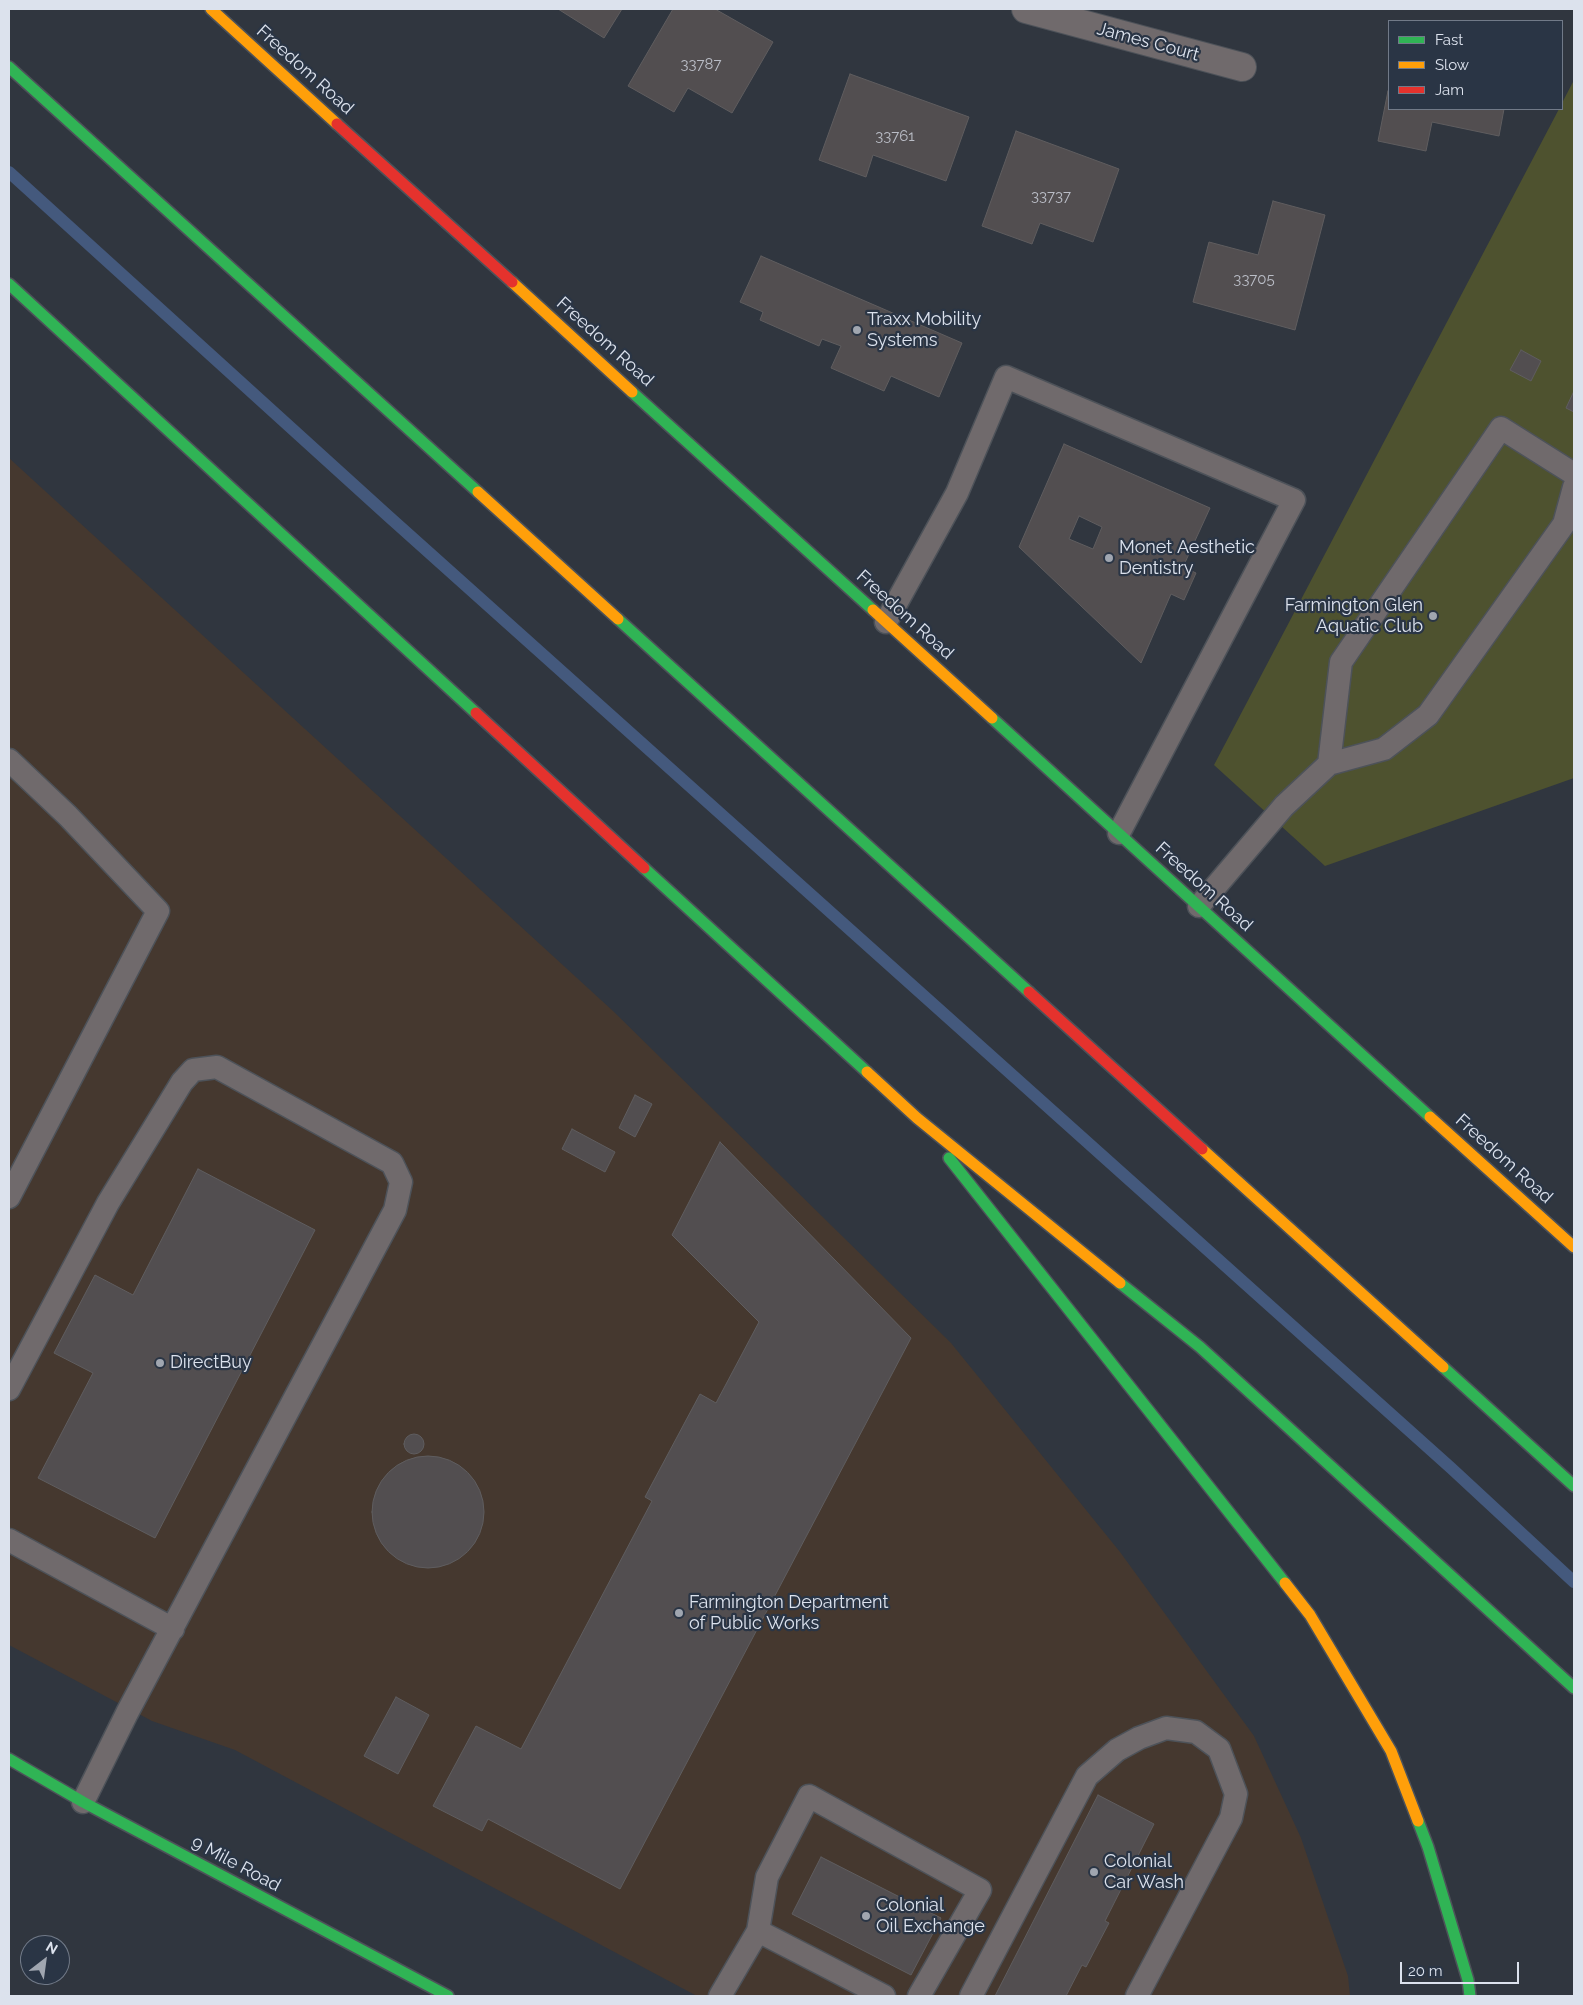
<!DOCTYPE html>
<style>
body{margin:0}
#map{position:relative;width:1583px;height:2005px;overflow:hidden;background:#30363f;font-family:Raleway,sans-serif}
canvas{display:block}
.frame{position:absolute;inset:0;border:10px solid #dce2ed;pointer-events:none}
.legend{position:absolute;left:1388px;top:20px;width:175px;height:90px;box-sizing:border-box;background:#2a3545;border:1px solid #717a88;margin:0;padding:6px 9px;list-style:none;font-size:15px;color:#dce2ed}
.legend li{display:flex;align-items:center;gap:10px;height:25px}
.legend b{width:25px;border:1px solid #717a88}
.north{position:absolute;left:20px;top:1935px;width:50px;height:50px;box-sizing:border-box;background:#2a3545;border:1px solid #717a88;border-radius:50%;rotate:30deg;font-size:14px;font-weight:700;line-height:20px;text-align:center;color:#dce2ed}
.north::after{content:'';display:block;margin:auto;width:18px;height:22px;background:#a0a6b0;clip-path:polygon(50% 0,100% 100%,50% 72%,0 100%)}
.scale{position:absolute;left:1400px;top:1962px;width:119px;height:22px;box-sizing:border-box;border:2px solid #dce2ed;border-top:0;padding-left:6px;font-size:15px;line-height:18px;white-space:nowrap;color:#dce2ed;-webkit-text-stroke:4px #2a3545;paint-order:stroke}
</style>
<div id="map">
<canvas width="1583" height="2005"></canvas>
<div class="frame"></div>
<ul class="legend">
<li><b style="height:6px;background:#30b455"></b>Fast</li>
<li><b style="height:6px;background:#ff9f0a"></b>Slow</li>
<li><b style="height:6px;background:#e5322d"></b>Jam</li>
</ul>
<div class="north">N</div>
<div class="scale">20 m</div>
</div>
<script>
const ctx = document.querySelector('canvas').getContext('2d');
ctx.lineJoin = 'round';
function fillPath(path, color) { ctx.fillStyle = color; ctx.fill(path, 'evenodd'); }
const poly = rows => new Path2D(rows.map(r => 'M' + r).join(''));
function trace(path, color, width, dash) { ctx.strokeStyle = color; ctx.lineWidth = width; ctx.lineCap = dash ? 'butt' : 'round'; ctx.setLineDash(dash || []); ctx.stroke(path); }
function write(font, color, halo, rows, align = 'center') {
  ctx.font = font + ' Raleway,sans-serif'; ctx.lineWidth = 4.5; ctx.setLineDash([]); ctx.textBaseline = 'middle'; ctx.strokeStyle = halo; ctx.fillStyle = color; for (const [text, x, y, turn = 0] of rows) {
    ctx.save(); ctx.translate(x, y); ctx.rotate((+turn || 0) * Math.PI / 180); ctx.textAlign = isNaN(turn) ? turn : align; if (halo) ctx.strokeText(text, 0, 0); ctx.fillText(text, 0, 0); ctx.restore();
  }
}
fillPath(poly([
 [9,458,613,1011,951,1343,1120,1552,1254,1736,1301,1838,1348,1976,1350,1996,697,1996,235,1750,152,1721,9,1645]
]), '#45382f');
fillPath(poly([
 [1574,80,1574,778,1325,866,1214,765,1559,109,1562,109,1562,103]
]), '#4e522f');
trace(poly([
 [9,172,387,515,1451,1468,1574,1582]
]), '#44597d', 12);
const building = poly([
 [558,9,622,9,604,38,558,9],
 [673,9,715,9,773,42,732,113,688,88,674,112,628,86,673,9],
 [850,74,969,117,946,181,873,155,866,177,819,160,850,74],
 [1388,91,1389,109,1504,109,1499,136,1432,122,1426,151,1378,141,1388,91],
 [1016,131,1119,169,1093,242,1040,223,1032,244,982,226,1016,131],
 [1273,201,1325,215,1295,330,1193,302,1209,242,1258,255,1273,201],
 [761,256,962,343,939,397,891,376,884,391,831,368,841,346,822,339,819,346,760,320,763,312,740,302,761,256],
 [1521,350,1541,361,1531,381,1510,370,1521,350],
 [1574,391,1574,412,1566,408,1574,391],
 [1064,444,1210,508,1183,567,1196,573,1184,600,1171,594,1141,663,1019,547,1064,444],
 [1079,516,1102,527,1093,549,1069,539,1079,516],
 [635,1095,652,1104,635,1137,619,1128,635,1095],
 [572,1129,615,1152,605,1172,562,1149,572,1129],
 [720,1142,911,1338,620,1889,488,1819,482,1831,433,1806,476,1726,521,1749,652,1501,645,1497,700,1394,716,1403,759,1322,672,1235,720,1142],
 [198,1169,315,1230,155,1538,38,1478,93,1373,54,1353,95,1275,133,1295,198,1169],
 '404 1444a10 10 0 1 1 20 0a10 10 0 1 1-20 0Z',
 '372 1512a56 56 0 1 1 112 0a56 56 0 1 1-112 0Z',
 [396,1697,429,1715,398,1774,364,1756,396,1697],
 [1098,1795,1154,1824,1105,1921,1109,1923,1086,1967,1082,1965,1066,1996,995,1996,1098,1795],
 [821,1857,941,1918,911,1975,792,1914,821,1857]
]);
fillPath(building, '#524e50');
trace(building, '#5f5d5f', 1);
const lane = poly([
 [886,622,957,493,1006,377,1294,500,1119,833],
 [9,760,68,816,158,911,9,1197],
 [1329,764,1341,662,1501,428,1574,474],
 [1199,906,1284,806,1329,764,1384,749,1428,715,1564,524,1574,487],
 [9,1389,108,1203,182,1082,193,1070,217,1067,392,1163,401,1182,395,1210,127,1713,83,1802],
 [9,1540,173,1629],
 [758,1931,884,1996],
 [720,1996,758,1931,767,1877,809,1796,980,1890,919,1996],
 [971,1996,1087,1776,1117,1750,1139,1738,1166,1728,1196,1732,1219,1749,1236,1794,1231,1818,1137,1996]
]);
const street = poly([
 [1026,9,1242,67]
]);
const fast = poly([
 [9,67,478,492],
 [9,284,476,713],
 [632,392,873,610],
 [618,619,1029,992],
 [992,718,1430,1117],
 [644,868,867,1072],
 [949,1158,1285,1583],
 [1120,1283,1200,1347,1574,1688],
 [1443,1367,1574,1486],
 [9,1759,83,1802,448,1996],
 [1418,1821,1428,1847,1468,1980,1470,1996]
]);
const slow = poly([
 [211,9,337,124],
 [512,282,632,392],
 [478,492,618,619],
 [873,610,992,718],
 [867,1072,917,1118,1120,1283],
 [1430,1117,1574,1247],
 [1202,1149,1443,1367],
 [1285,1583,1310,1615,1391,1751,1418,1821]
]);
const jam = poly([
 [337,124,512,282],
 [476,713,644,868],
 [1029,992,1202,1149]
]);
trace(lane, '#4d5259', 25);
trace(street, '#4d5259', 30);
trace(fast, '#4d5259', 14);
trace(slow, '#4d5259', 14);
trace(jam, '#4d5259', 14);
trace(lane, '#706a6c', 22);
trace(street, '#706a6c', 28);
trace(fast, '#30b455', 11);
trace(slow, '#ff9f0a', 11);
trace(jam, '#e5322d', 11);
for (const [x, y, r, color] of [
 [857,330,5,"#a0a6b0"],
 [1109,558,5,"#a0a6b0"],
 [1433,616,5,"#a0a6b0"],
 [160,1363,5,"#a0a6b0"],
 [679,1613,5,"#a0a6b0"],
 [1094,1872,5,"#a0a6b0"],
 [866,1916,5,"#a0a6b0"]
]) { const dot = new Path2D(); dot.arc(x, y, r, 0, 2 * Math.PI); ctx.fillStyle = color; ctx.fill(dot); trace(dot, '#2a3545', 2); }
write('15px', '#babdc6', null, [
 ["33787",701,64],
 ["33761",895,136],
 ["33737",1051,196],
 ["33705",1254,279]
]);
write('18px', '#dce2ed', '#2a3545', [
 ["James Court",1148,42,15],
 ["Freedom Road",305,70,42],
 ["Freedom Road",605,342,42],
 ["Freedom Road",905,615,42],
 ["Freedom Road",1204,887,42],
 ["Freedom Road",1504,1159,42],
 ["9 Mile Road",236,1864,28]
]);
write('18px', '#dce2ed', '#2a3545', [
 ["Traxx Mobility",867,320],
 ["Systems",867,341],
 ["Monet Aesthetic",1119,548],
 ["Dentistry",1119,569],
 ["Farmington Glen",1423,606,"right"],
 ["Aquatic Club",1423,627,"right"],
 ["DirectBuy",170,1363],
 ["Farmington Department",689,1603],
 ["of Public Works",689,1624],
 ["Colonial",1104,1862],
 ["Car Wash",1104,1883],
 ["Colonial",876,1906],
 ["Oil Exchange",876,1927]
], 'left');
</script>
